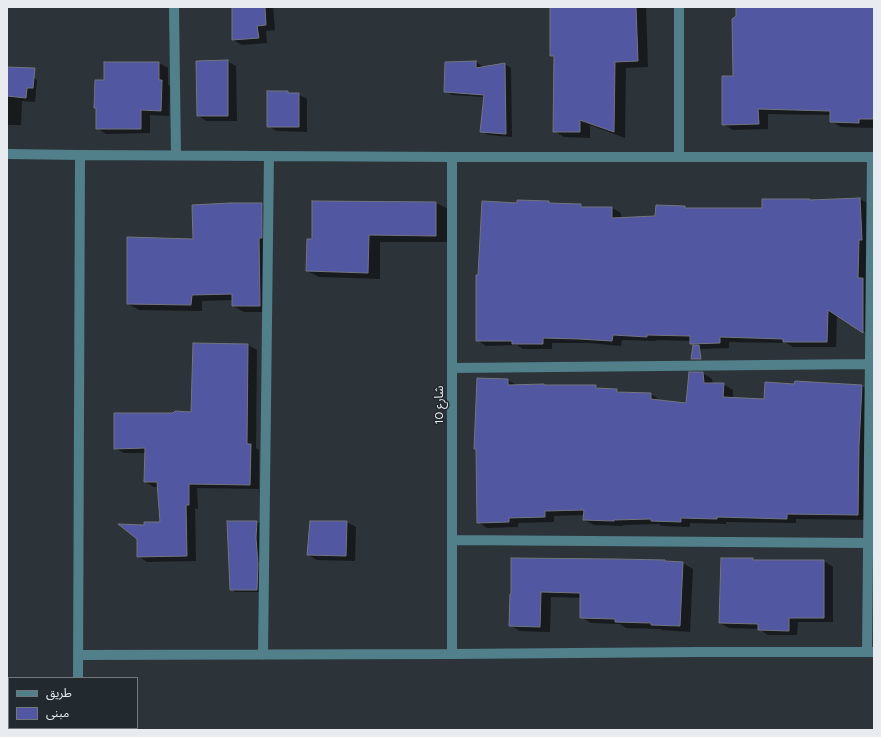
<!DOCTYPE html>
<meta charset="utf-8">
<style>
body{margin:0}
#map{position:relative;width:881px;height:737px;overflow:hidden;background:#2c3339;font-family:Figtree,"Noto Sans Arabic",sans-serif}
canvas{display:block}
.frame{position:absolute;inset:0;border:8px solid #e8ecf1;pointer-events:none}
.legend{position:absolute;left:8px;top:677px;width:130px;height:52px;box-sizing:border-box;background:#22292f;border:1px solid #71777d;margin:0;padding:5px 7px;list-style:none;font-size:12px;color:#e8ecf1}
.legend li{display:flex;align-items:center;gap:8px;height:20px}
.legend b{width:20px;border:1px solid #71777d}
</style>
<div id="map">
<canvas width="881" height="737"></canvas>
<div class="frame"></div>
<ul class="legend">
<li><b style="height:5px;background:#517f8a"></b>طريق</li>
<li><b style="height:11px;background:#5157a0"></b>مبنى</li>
</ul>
</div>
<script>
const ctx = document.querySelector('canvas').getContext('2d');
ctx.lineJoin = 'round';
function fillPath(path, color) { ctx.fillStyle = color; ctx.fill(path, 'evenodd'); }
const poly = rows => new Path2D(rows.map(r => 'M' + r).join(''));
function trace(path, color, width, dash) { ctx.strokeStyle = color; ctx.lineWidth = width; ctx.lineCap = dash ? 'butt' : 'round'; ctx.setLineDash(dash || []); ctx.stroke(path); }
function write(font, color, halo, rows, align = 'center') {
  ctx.font = font + ' Figtree,"Noto Sans Arabic",sans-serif'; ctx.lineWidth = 3; ctx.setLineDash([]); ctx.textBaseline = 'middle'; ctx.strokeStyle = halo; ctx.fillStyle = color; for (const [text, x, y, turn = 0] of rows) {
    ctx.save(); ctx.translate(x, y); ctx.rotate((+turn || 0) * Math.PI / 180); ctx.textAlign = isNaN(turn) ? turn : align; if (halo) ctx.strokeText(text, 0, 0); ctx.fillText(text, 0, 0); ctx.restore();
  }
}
fillPath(poly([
 [233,7,273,7,275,30,266,31,267,43,242,45,233,40],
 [551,7,646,7,648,67,626,68,625,138,590,125,590,138,564,137,554,131,555,58,551,56],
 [751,7,874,7,874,128,841,127,831,121,831,115,768,114,768,129,733,130,723,124,734,77],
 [227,61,236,66,237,121,207,121,198,116],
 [476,62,482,66,482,68,505,64,511,68,512,137,488,135,481,131,485,97,452,95,445,91],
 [105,63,159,63,168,68,168,85,170,86,169,116,150,115,150,133,106,134,97,128,105,81],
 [7,68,28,75,37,80,35,102,22,101,21,125,7,125],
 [288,92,291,94,298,94,307,99,307,132,277,131,268,126],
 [860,199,869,204,873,337,837,315,836,347,793,347,786,343,729,342,729,348,700,349,691,343,691,341,656,340,656,341,622,340,621,346,589,343,552,343,552,349,523,349,517,345,486,346,477,340,479,276,518,204,549,202,552,204,580,205,585,208,612,208,621,213,621,219,656,217,685,207,688,209,763,209,811,201],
 [313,202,436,203,448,209,448,242,380,242,380,279,319,277,307,271,313,240],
 [262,204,273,211,271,312,244,312,233,306,233,300,202,301,202,311,139,310,128,304,194,240],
 [248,345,257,350,256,448,259,450,259,489,197,488,198,509,195,509,196,561,147,562,138,556,145,526,161,523,159,487,154,487,145,482,146,453,124,453,115,448,174,414,192,413],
 [703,373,712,379,713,384,723,384,733,390,733,398,765,400,795,385,796,382,862,386,872,392,868,520,796,519,796,523,726,522,726,524,690,523,690,527,661,526,659,524,623,525,623,526,594,525,584,520,585,515,554,516,554,522,518,523,518,527,487,528,478,522,478,379,508,380,518,386,596,386,601,389,617,390,623,393,651,394,660,400,660,401,687,404],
 [257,522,261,524,261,592,235,592,231,589],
 [310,522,347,522,356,527,355,561,317,560,308,555],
 [753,559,756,561,824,561,833,567,833,622,798,622,797,635,768,635,759,629,729,628,720,623],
 [665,561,667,562,683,563,693,569,690,632,662,630,660,629,626,628,620,624,591,623,581,617,581,598,551,597,550,632,520,631,510,625,511,595]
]), '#0007');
const building = poly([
 [232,7,265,7,266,25,257,26,259,38,232,40,232,7],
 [550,7,636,7,638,61,615,62,614,132,580,120,580,132,553,132,554,56,550,56,550,7],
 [736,7,874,7,874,119,859,119,859,123,830,122,830,111,758,109,759,124,722,125,722,76,733,76,732,19,736,16,736,7],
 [228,60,228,116,197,116,196,61,228,60],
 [476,61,476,68,505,63,506,134,480,132,484,95,444,92,445,62,476,61],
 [104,62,159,62,159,80,162,80,161,111,141,110,141,129,96,129,96,108,94,108,95,80,104,80,104,62],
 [7,67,35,68,33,88,27,88,26,98,7,96,7,67],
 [267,91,288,91,288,93,299,93,299,127,267,127,267,91],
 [860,198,862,240,859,240,858,278,863,278,863,333,828,310,827,342,783,342,783,339,720,337,720,343,690,344,690,336,647,335,647,337,613,335,612,341,579,339,543,338,543,344,512,344,512,341,476,341,476,275,478,275,482,201,517,203,517,200,549,201,549,203,581,204,581,207,612,207,612,218,655,216,656,205,685,206,685,208,762,208,762,199,810,199,810,200,860,198],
 [312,201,436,202,436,236,369,235,368,273,306,271,307,239,312,239,312,201],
 [230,203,262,203,262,238,259,238,260,306,232,306,232,294,192,295,191,305,127,304,127,237,193,239,192,205,230,203],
 [193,343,248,344,247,444,251,444,250,485,189,484,189,505,186,505,187,556,137,557,137,539,118,524,144,525,144,522,160,522,157,482,144,482,145,448,114,449,114,413,173,413,175,411,191,412,193,343],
 [693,345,699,345,701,359,691,359,693,345],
 [689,372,703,372,704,383,724,383,723,397,764,399,765,382,794,384,795,381,862,385,859,446,858,515,787,514,787,519,717,517,717,519,681,518,681,522,651,521,651,519,614,520,614,521,583,520,584,510,545,511,545,517,509,518,509,522,477,523,476,449,474,449,477,378,508,379,508,385,544,384,544,385,596,385,596,388,617,389,617,392,651,393,651,399,686,403,689,372],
 [227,521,257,521,256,538,258,564,257,590,230,590,227,521],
 [310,521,347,521,346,556,307,555,310,521],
 [511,558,616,559,665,560,665,561,683,562,680,626,651,625,651,623,615,622,615,619,580,618,580,593,541,592,540,627,509,626,510,594,511,594,511,558],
 [721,558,753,558,753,560,824,560,824,618,789,618,789,631,758,630,758,624,719,623,721,558]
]);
fillPath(building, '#5157a0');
trace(building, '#73757f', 1);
trace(poly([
 [174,7,176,155],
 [7,154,80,155,452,157,874,157],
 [452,157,452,654],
 [679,157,679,7],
 [452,368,870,364],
 [452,540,868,543],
 [867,652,872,157],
 [78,655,452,654,698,652,874,652],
 [263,655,269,156],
 [78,678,80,155],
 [77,730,77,728]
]), '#517f8a', 10);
write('12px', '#e8ecf1', '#22292f', [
 ["شارع 10",439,405,-90]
]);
</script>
